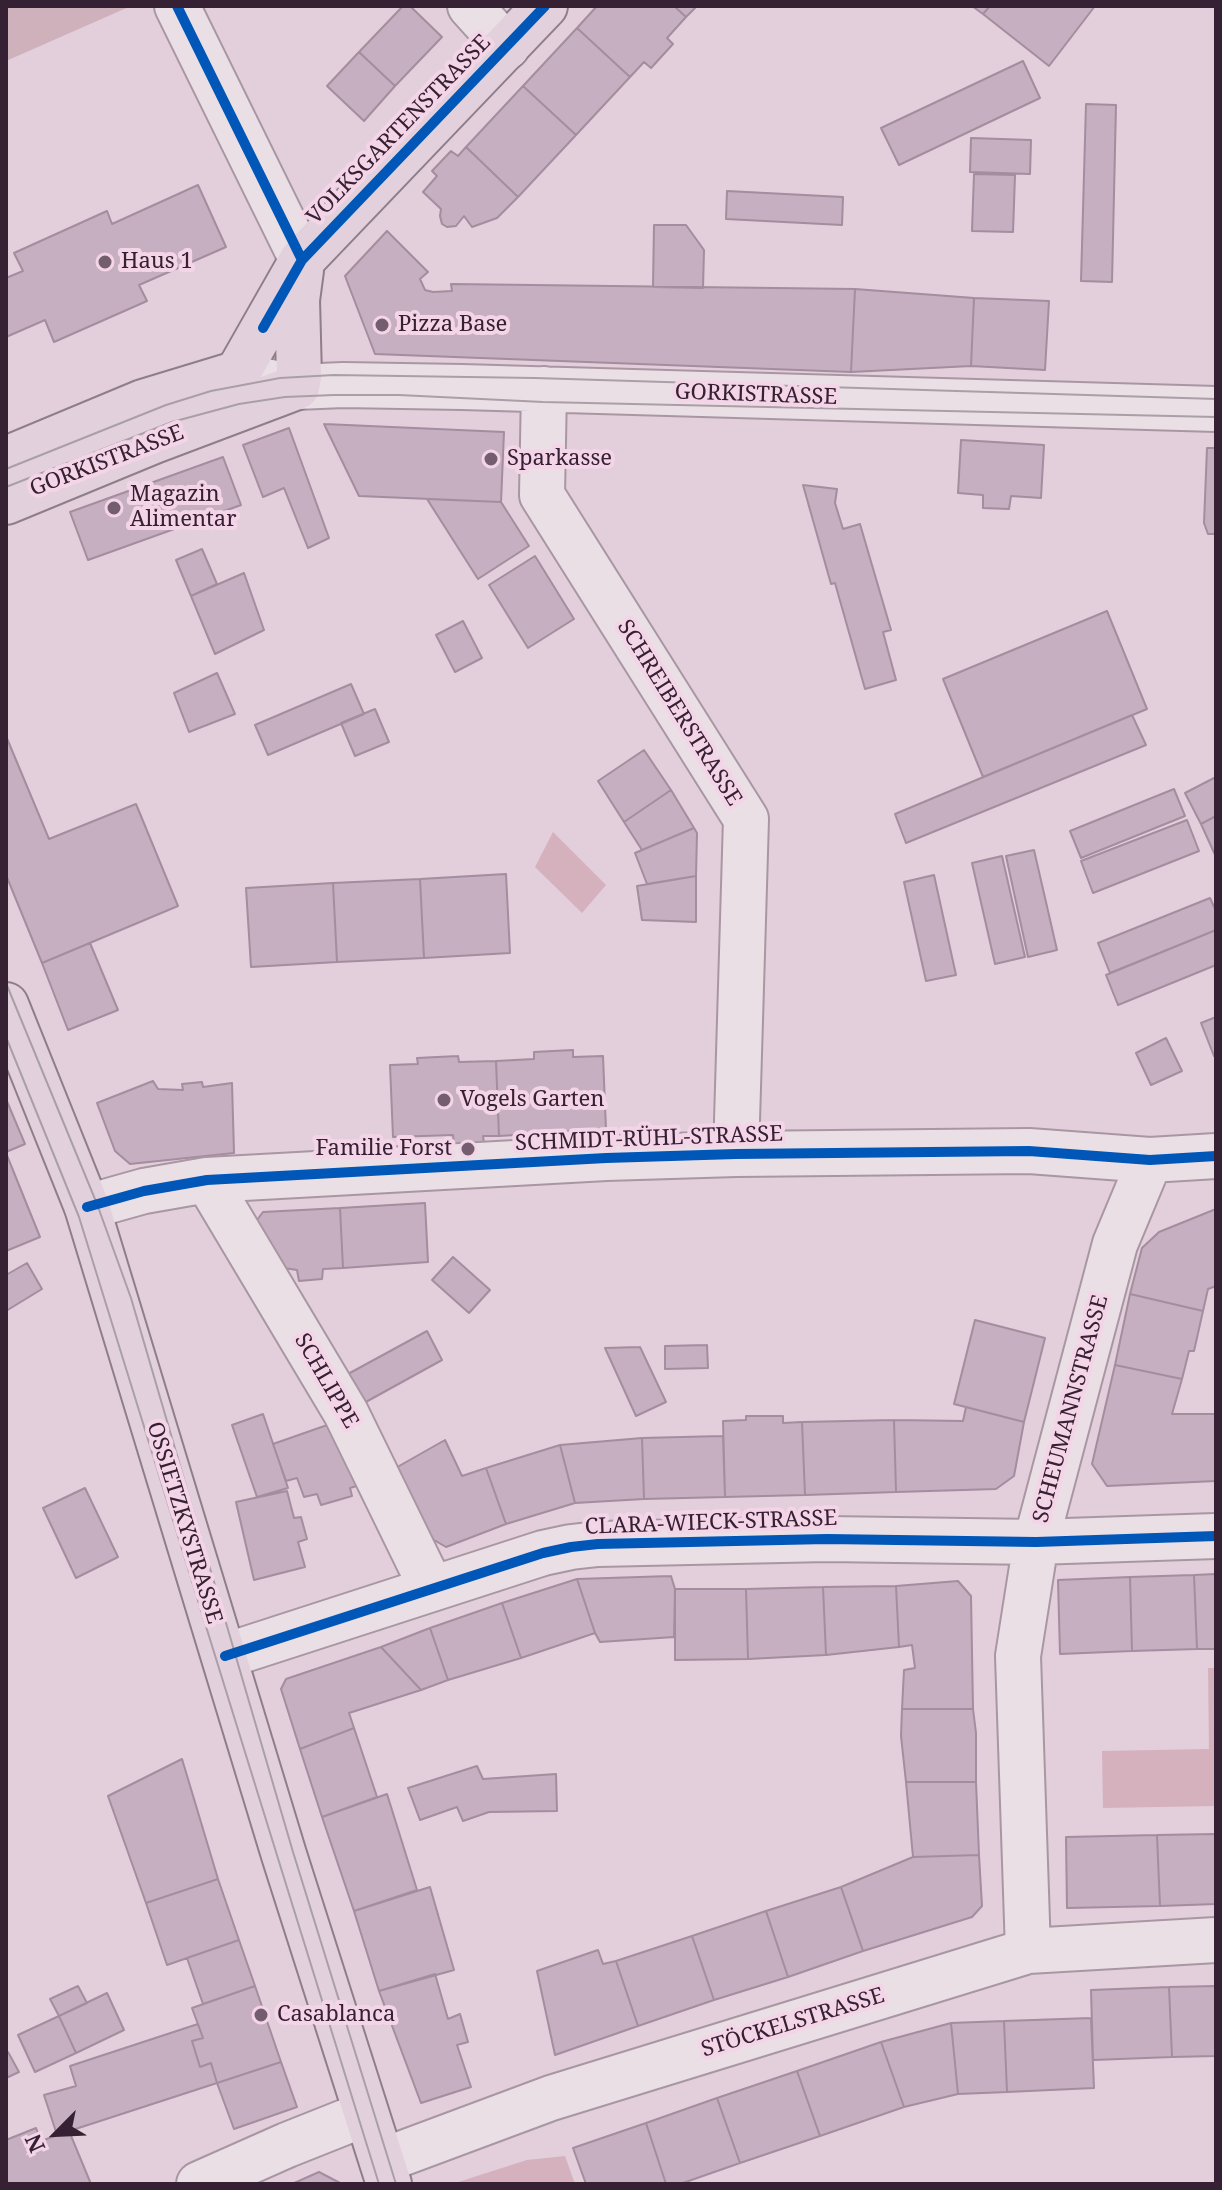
<!DOCTYPE html>
<meta charset="utf-8">
<style>
body{margin:0}
#map{position:relative;width:1222px;height:2190px;overflow:hidden;background:#e3cedb;font-family:"Noto Serif",serif}
canvas{display:block}
.frame{position:absolute;inset:0;border:8px solid #362033;pointer-events:none}
.north{position:absolute;left:16px;top:2094px;width:80px;height:80px;-webkit-text-stroke:6px #f3d5e7;paint-order:stroke;rotate:246deg;font-size:22px;font-weight:700;line-height:32px;text-align:center;color:#362033}
.north::after{content:'';display:block;margin:auto;width:28px;height:36px;background:#362033;clip-path:polygon(50% 0,100% 100%,50% 72%,0 100%)}
</style>
<div id="map">
<canvas width="1222" height="2190"></canvas>
<div class="frame"></div>
<div class="north">N</div>
</div>
<script>
const ctx = document.querySelector('canvas').getContext('2d');
ctx.lineJoin = 'round';
function fillPath(path, color) { ctx.fillStyle = color; ctx.fill(path, 'evenodd'); }
const poly = rows => new Path2D(rows.map(r => 'M' + r).join(''));
function trace(path, color, width, dash) { ctx.strokeStyle = color; ctx.lineWidth = width; ctx.lineCap = dash ? 'butt' : 'round'; ctx.setLineDash(dash || []); ctx.stroke(path); }
function write(font, color, halo, rows, align = 'center') {
  ctx.font = font + ' "Noto Serif",serif'; ctx.lineWidth = 8; ctx.setLineDash([]); ctx.textBaseline = 'middle'; ctx.strokeStyle = halo; ctx.fillStyle = color; for (const [text, x, y, turn = 0] of rows) {
    ctx.save(); ctx.translate(x, y); ctx.rotate((+turn || 0) * Math.PI / 180); ctx.textAlign = isNaN(turn) ? turn : align; if (halo) ctx.strokeText(text, 0, 0); ctx.fillText(text, 0, 0); ctx.restore();
  }
}
fillPath(poly([
 [553,832,606,885,582,913,535,867],
 [1208,1668,1216,1668,1216,1806,1103,1808,1102,1751,1209,1749],
 [565,2156,575,2184,452,2184,527,2160]
]), '#d4b1bd');
fillPath(poly([
 [6,6,131,6,6,61]
]), '#cfb1bb');
const building = poly([
 [403,6,410,6,442,37,395,86,359,52,403,6],
 [597,6,674,6,686,17,667,38,673,44,651,68,644,62,630,77,577,28,597,6],
 [674,6,697,6,686,17,674,6],
 [972,6,990,6,983,14,972,6],
 [990,6,1095,6,1049,66,983,14,990,6],
 [577,28,630,77,576,135,523,86,577,28],
 [359,52,395,86,364,121,327,86,359,52],
 [1023,61,1040,98,899,165,881,128,1023,61],
 [523,86,576,135,518,197,466,147,523,86],
 [1086,104,1116,105,1112,282,1081,281,1086,104],
 [971,138,1031,140,1030,174,970,172,971,138],
 [466,147,518,197,497,218,472,227,464,216,456,226,447,227,442,224,440,216,441,209,423,192,437,176,432,171,451,151,458,156,466,147],
 [974,174,1015,175,1013,232,972,231,974,174],
 [198,185,226,247,139,285,147,301,54,342,45,320,6,337,6,278,23,271,14,253,107,211,112,224,198,185],
 [727,191,843,197,842,225,726,219,727,191],
 [654,225,686,225,704,250,703,288,653,287,654,225],
 [387,231,428,272,420,279,425,290,433,292,452,291,451,284,855,289,851,372,375,354,345,276,387,231],
 [855,289,974,298,971,366,851,372,855,289],
 [974,298,1049,301,1045,370,971,366,974,298],
 [324,424,504,432,501,502,359,496,324,424],
 [289,428,329,538,308,548,284,488,263,497,243,445,289,428],
 [961,440,1044,445,1041,498,1011,496,1009,509,983,508,983,495,958,493,961,440],
 [1207,448,1216,448,1216,534,1208,534,1204,523,1207,448],
 [223,457,241,505,88,560,70,512,223,457],
 [803,485,837,489,835,503,843,529,860,524,891,630,883,632,896,680,865,689,835,583,831,584,803,485],
 [427,499,501,502,529,546,478,579,427,499],
 [202,549,217,584,191,596,176,560,202,549],
 [535,556,574,619,528,648,489,585,535,556],
 [244,573,264,630,215,654,191,596,244,573],
 [1107,611,1147,709,983,777,943,679,1107,611],
 [463,621,482,658,455,672,436,635,463,621],
 [217,673,235,714,189,732,174,693,217,673],
 [351,684,364,714,268,755,255,725,351,684],
 [375,709,389,742,355,756,341,723,375,709],
 [1132,715,1146,745,906,843,895,814,1132,715],
 [6,736,49,839,136,804,178,906,42,963,6,875,6,736],
 [644,750,671,790,624,822,598,781,644,750],
 [1214,778,1216,782,1216,816,1201,824,1185,793,1214,778],
 [1174,789,1185,816,1081,858,1070,831,1174,789],
 [671,790,694,828,642,850,624,822,671,790],
 [1216,816,1216,857,1201,824,1216,816],
 [1187,820,1199,851,1093,893,1081,861,1187,820],
 [694,828,697,833,696,876,647,884,635,853,694,828],
 [1034,850,1057,950,1028,957,1006,856,1034,850],
 [1002,856,1025,957,995,964,972,863,1002,856],
 [506,874,510,953,424,958,420,879,506,874],
 [934,875,956,975,926,981,904,882,934,875],
 [696,876,696,922,642,920,637,886,696,876],
 [420,879,424,958,337,962,333,883,420,879],
 [333,883,337,962,251,967,246,888,333,883],
 [1210,898,1216,911,1216,930,1110,973,1098,943,1210,898],
 [1216,930,1216,965,1118,1005,1106,975,1216,930],
 [90,943,118,1010,68,1030,42,963,90,943],
 [1216,1017,1216,1055,1214,1056,1201,1023,1216,1017],
 [1166,1038,1182,1071,1151,1085,1136,1053,1166,1038],
 [573,1050,573,1057,603,1056,606,1130,545,1132,546,1140,515,1142,515,1135,499,1136,496,1061,534,1059,534,1052,573,1050],
 [458,1056,459,1062,496,1061,499,1136,483,1136,484,1143,454,1144,453,1135,393,1137,390,1065,418,1064,417,1058,458,1056],
 [153,1081,158,1089,183,1090,182,1084,202,1082,203,1087,232,1083,234,1153,130,1164,115,1151,97,1103,153,1081],
 [6,1099,25,1144,6,1152,6,1099],
 [6,1153,40,1237,6,1251,6,1153],
 [425,1203,428,1262,343,1268,340,1208,425,1203],
 [340,1208,343,1268,323,1269,322,1279,299,1281,297,1270,277,1267,254,1224,263,1212,340,1208],
 [1216,1209,1216,1286,1208,1289,1203,1311,1130,1294,1142,1248,1159,1232,1216,1209],
 [453,1257,490,1290,469,1313,432,1280,453,1257],
 [27,1263,42,1289,6,1311,6,1275,27,1263],
 [1130,1294,1203,1311,1194,1351,1189,1351,1182,1379,1115,1365,1130,1294],
 [975,1320,1045,1338,1024,1422,954,1404,975,1320],
 [427,1331,442,1360,364,1403,348,1374,427,1331],
 [707,1345,708,1368,665,1369,665,1346,707,1345],
 [640,1347,666,1402,636,1416,605,1348,640,1347],
 [1115,1365,1182,1379,1172,1414,1216,1414,1216,1481,1107,1486,1092,1464,1115,1365],
 [966,1407,1024,1422,1014,1476,996,1489,896,1492,894,1420,963,1421,966,1407],
 [263,1414,288,1488,257,1497,232,1425,263,1414],
 [746,1416,783,1416,783,1423,802,1422,805,1495,725,1497,723,1421,746,1420,746,1416],
 [894,1420,896,1492,805,1495,802,1422,894,1420],
 [333,1423,360,1485,350,1488,352,1496,321,1505,317,1494,304,1497,297,1478,286,1481,273,1444,333,1423],
 [723,1436,725,1497,644,1499,642,1438,723,1436],
 [642,1438,644,1499,575,1503,560,1445,642,1438],
 [445,1440,462,1476,486,1468,506,1524,446,1547,427,1536,392,1470,445,1440],
 [560,1445,575,1503,506,1524,486,1468,560,1445],
 [85,1488,118,1557,76,1578,43,1508,85,1488],
 [287,1491,294,1518,301,1517,307,1539,298,1542,305,1567,254,1580,236,1502,287,1491],
 [1216,1574,1216,1649,1197,1649,1194,1575,1216,1574],
 [1194,1575,1197,1649,1132,1651,1130,1577,1194,1575],
 [671,1576,675,1589,674,1637,600,1642,595,1633,577,1579,671,1576],
 [1130,1577,1132,1651,1060,1654,1058,1580,1130,1577],
 [577,1579,595,1633,521,1658,502,1603,577,1579],
 [958,1581,971,1596,973,1709,902,1709,904,1670,915,1668,912,1645,899,1647,896,1586,958,1581],
 [896,1586,899,1647,826,1655,823,1587,896,1586],
 [823,1587,826,1655,748,1659,746,1589,823,1587],
 [675,1589,746,1589,748,1659,675,1660,675,1589],
 [502,1603,521,1658,448,1680,430,1628,502,1603],
 [430,1628,448,1680,421,1690,381,1647,430,1628],
 [381,1647,421,1690,349,1713,354,1728,300,1749,281,1689,286,1679,381,1647],
 [902,1709,973,1709,976,1733,976,1782,906,1782,901,1736,902,1709],
 [354,1728,377,1797,322,1817,300,1749,354,1728],
 [182,1759,218,1879,146,1903,108,1796,182,1759],
 [477,1766,483,1779,556,1774,557,1811,489,1812,463,1821,457,1807,420,1820,408,1788,477,1766],
 [906,1782,976,1782,979,1855,913,1857,906,1782],
 [387,1794,417,1890,354,1911,322,1817,387,1794],
 [1216,1834,1216,1904,1160,1906,1157,1835,1216,1834],
 [1157,1835,1160,1906,1067,1908,1066,1837,1157,1835],
 [979,1855,982,1906,972,1917,863,1951,841,1887,913,1857,979,1855],
 [218,1879,239,1940,167,1965,146,1903,218,1879],
 [430,1887,454,1970,379,1991,354,1911,430,1887],
 [841,1887,863,1951,788,1977,766,1911,841,1887],
 [766,1911,788,1977,714,2000,692,1936,766,1911],
 [692,1936,714,2000,638,2026,616,1961,692,1936],
 [239,1940,255,1986,203,2004,187,1958,239,1940],
 [598,1950,603,1964,616,1961,638,2026,555,2055,537,1971,598,1950],
 [435,1974,448,2019,460,2014,468,2042,457,2045,471,2087,421,2103,379,1991,435,1974],
 [78,1986,87,2003,59,2016,50,1999,78,1986],
 [255,1986,281,2062,217,2083,211,2063,200,2067,192,2041,203,2038,192,2008,255,1986],
 [1216,1986,1216,2056,1172,2057,1169,1987,1216,1986],
 [1169,1987,1172,2057,1093,2060,1091,1990,1169,1987],
 [107,1993,124,2030,76,2053,59,2016,107,1993],
 [59,2016,76,2053,35,2072,18,2035,59,2016],
 [1091,2018,1094,2088,1007,2092,1004,2021,1091,2018],
 [1004,2021,1007,2092,958,2094,951,2023,1004,2021],
 [951,2023,958,2094,904,2107,881,2042,951,2023],
 [198,2024,203,2038,192,2041,200,2067,211,2063,217,2083,57,2135,44,2095,76,2086,70,2066,198,2024],
 [881,2042,904,2107,820,2136,797,2071,881,2042],
 [8,2052,19,2072,6,2078,6,2053,8,2052],
 [281,2062,297,2107,234,2129,217,2083,281,2062],
 [797,2071,820,2136,740,2163,717,2098,797,2071],
 [717,2098,740,2163,680,2184,666,2184,646,2123,717,2098],
 [646,2123,666,2184,586,2184,573,2148,646,2123],
 [36,2128,41,2141,69,2131,91,2184,6,2184,6,2140,36,2128],
 [319,2172,342,2184,292,2184,319,2172]
]);
fillPath(building, '#c6afc1');
trace(building, '#a38d9e', 2);
const minor = poly([
 [177,6,302,260],
 [470,6,507,47],
 [259,380,297,387,343,385,462,387,1216,409],
 [544,389,542,495,746,819,736,1154],
 [207,1180,346,1413,432,1589],
 [87,1207,144,1191,207,1180,606,1158,736,1154,1029,1151,1150,1160,1216,1156],
 [225,1656,543,1553,571,1547,598,1544,827,1539,1036,1542,1216,1536],
 [1028,1951,1018,1656,1036,1542,1115,1244,1150,1160],
 [382,2161,551,2098,1028,1951,1216,1940],
 [199,2184,287,2145,365,2114]
]);
const major = poly([
 [6,459,143,402,232,375,240,369,302,260,545,6],
 [6,502,154,441,297,387,299,377,297,300,301,270],
 [6,1005,87,1207,284,1855,389,2184]
]);
trace(minor, '#a897a3', 48);
trace(major, '#8e7e89', 48);
trace(minor, '#ebdfe6', 44);
trace(major, '#e2d1dc', 44);
trace(poly([
 [6,469,166,405,211,391,280,378,334,375,535,378,1216,399],
 [6,487,172,422,239,404,285,397,334,395,399,395,543,402,1216,417],
 [6,983,97,1204,131,1298,293,1852,396,2184],
 [6,1037,79,1217,379,2184]
]), '#aa9fa6', 2);
trace(poly([
 [177,6,302,260],
 [263,328,302,260,545,6],
 [87,1207,144,1191,207,1180,606,1158,736,1154,1029,1151,1150,1160,1216,1156],
 [225,1656,543,1553,571,1547,598,1544,827,1539,1036,1542,1216,1536]
]), '#0057b8', 10);
for (const [x, y, r, color] of [
 [105,262,8,"#735d6e"],
 [382,325,8,"#735d6e"],
 [491,459,8,"#735d6e"],
 [114,508,8,"#735d6e"],
 [444,1100,8,"#735d6e"],
 [468,1149,8,"#735d6e"],
 [261,2015,8,"#735d6e"]
]) { const dot = new Path2D(); dot.arc(x, y, r, 0, 2 * Math.PI); ctx.fillStyle = color; ctx.fill(dot); trace(dot, '#f3d5e7', 3); }
write('22px', '#362033', '#f3d5e7', [
 ["VOLKSGARTENSTRASSE",399,130,-46],
 ["GORKISTRASSE",756,395,2],
 ["GORKISTRASSE",107,461,-21],
 ["SCHREIBERSTRASSE",679,713,58],
 ["SCHMIDT-RÜHL-STRASSE",649,1139,-2],
 ["SCHLIPPE",326,1381,60],
 ["SCHEUMANNSTRASSE",1071,1409,-75],
 ["OSSIETZKYSTRASSE",184,1523,73],
 ["CLARA-WIECK-STRASSE",711,1523,-2],
 ["STÖCKELSTRASSE",793,2023,-17]
]);
write('22px', '#362033', '#f3d5e7', [
 ["Haus 1",121,262],
 ["Pizza Base",398,325],
 ["Sparkasse",507,459],
 ["Magazin",130,495],
 ["Alimentar",130,520],
 ["Vogels Garten",460,1100],
 ["Familie Forst",452,1149,"right"],
 ["Casablanca",277,2015]
], 'left');
</script>
